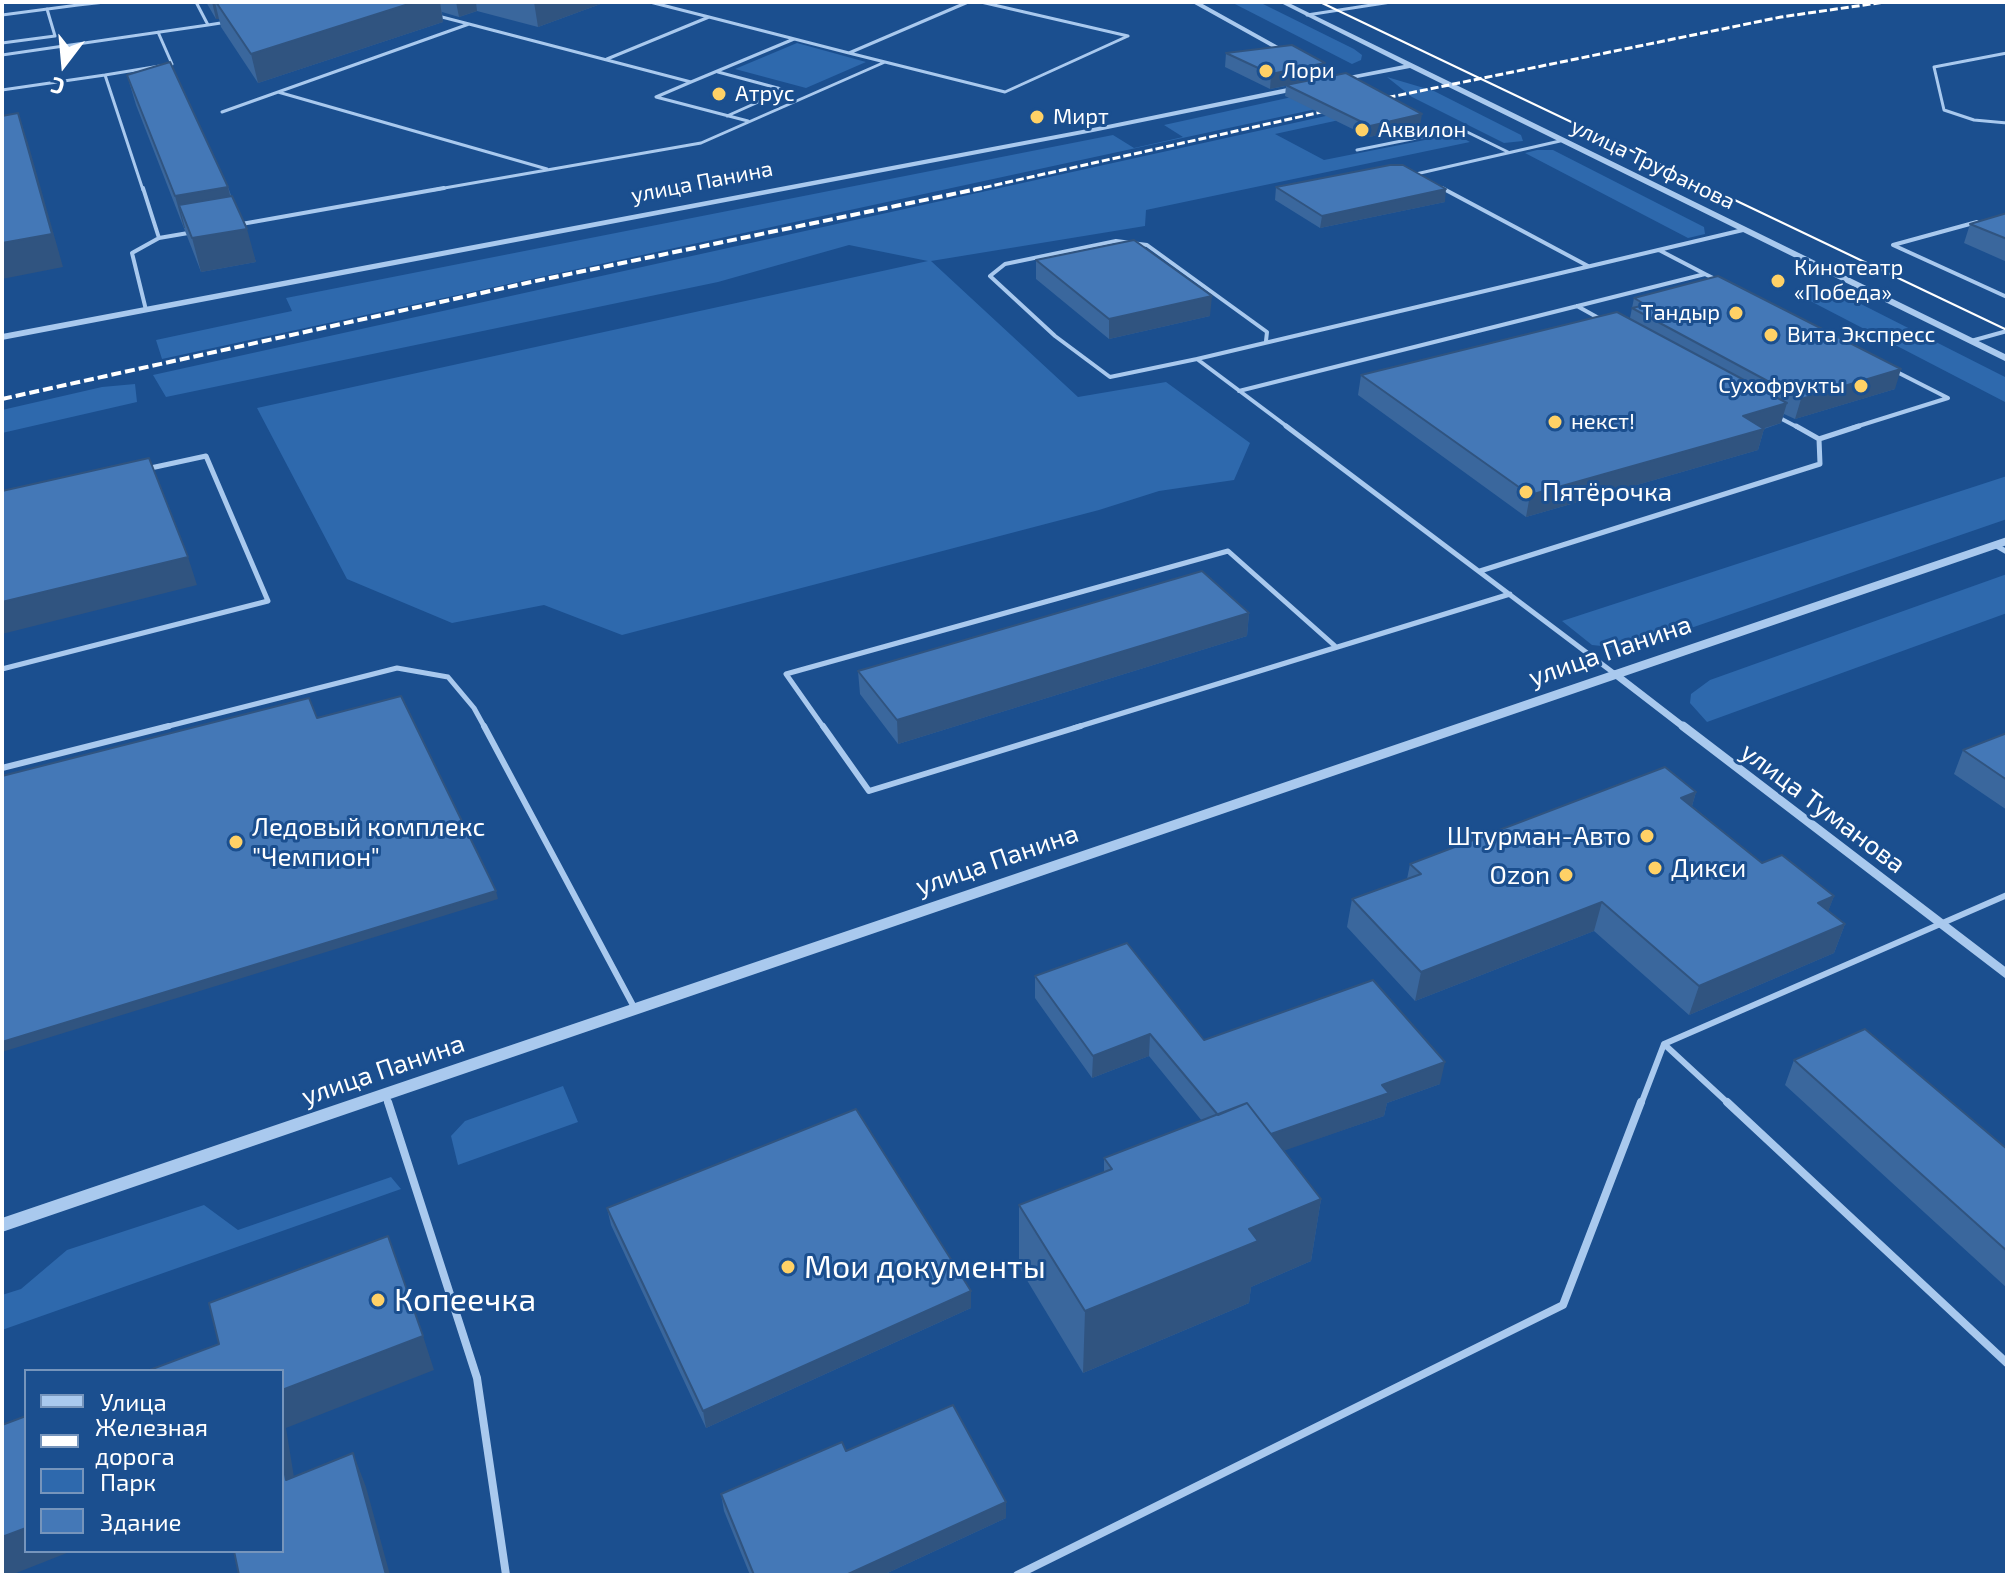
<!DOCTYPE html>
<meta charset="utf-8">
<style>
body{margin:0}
#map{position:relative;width:2009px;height:1577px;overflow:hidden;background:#1b4f8f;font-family:"Exo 2",sans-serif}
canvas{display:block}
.frame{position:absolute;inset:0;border:4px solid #fff;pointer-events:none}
.legend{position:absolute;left:24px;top:1369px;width:260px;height:184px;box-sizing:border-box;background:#1b4f8f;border:2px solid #7695bc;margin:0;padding:10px 14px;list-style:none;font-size:24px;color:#fff}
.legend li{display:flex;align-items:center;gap:16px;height:40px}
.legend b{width:40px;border:2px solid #7695bc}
.north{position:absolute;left:24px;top:24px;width:80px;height:80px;-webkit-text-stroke:6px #1b4f8f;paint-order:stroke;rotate:196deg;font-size:22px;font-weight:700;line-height:32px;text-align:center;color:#fff}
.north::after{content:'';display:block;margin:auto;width:28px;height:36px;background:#fff;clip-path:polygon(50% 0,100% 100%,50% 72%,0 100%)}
</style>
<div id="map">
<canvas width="2009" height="1577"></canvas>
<div class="frame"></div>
<ul class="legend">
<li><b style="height:10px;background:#a9c9ee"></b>Улица</li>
<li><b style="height:10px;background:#fff"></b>Железная дорога</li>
<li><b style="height:22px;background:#2e69ad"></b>Парк</li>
<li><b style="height:22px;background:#4478b7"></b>Здание</li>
</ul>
<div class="north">С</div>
</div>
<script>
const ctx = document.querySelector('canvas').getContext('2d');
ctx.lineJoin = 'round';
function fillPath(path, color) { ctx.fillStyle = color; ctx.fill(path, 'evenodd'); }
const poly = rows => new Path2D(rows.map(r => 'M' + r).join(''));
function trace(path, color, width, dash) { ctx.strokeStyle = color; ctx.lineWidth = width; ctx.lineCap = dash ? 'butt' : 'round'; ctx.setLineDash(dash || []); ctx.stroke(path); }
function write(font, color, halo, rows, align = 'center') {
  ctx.font = font + ' "Exo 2",sans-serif'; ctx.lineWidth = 6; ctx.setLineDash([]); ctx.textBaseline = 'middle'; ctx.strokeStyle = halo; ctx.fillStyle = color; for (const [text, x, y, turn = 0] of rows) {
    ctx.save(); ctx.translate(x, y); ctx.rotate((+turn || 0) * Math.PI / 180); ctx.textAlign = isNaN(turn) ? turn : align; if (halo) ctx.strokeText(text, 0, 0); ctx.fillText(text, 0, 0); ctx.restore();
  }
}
fillPath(poly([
 [1231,2,1259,2,1354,49,1362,55,1361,60,1352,64],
 [797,43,866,62,806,88,735,69],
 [1387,77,1434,91,1521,135,1523,141,1504,143,1412,97],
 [1356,83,1381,95,162,359,156,340,292,311,286,298,1113,135,1134,148,1183,137,1164,125],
 [1389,102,1399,107,1275,134,1324,160,1455,134,1470,142,1146,210,1145,226,931,261,1078,397,1166,382,1250,443,1234,480,1159,491,1099,510,622,635,544,605,452,623,347,579,257,408,928,261,849,245,718,282,166,397,153,375],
 [1537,150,1553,150,1704,227,1705,234,1688,238,1525,153],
 [1815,286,1853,300,2007,378,2007,403,1793,292],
 [135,384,137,402,2,433,2,410,102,387],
 [2007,476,2007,519,1630,649,1592,645,1562,621],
 [2007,574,2007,613,1707,722,1690,703,1691,694,1710,680],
 [563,1086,578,1122,458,1165,451,1136,465,1121],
 [391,1177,401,1189,2,1330,2,1295,21,1289,67,1250,204,1205,238,1230]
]), '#2e69ad');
trace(poly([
 [196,2,208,25,227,22],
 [650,2,709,17],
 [981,2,1128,36],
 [78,5,105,2],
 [2,15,78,5,77,2],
 [1307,15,1391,2],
 [438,16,469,24],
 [2,43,55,36,47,9],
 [849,53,1005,92,1128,36],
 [2007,53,1934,67,1944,110,1974,120,2007,123],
 [2,55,208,25],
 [607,59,709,17,849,53,968,2],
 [718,72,785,90,727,116],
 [105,75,172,64,158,32],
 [691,82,656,97,748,121],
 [2,90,105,75,143,190],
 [278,92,547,169],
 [2,112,5,134,2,136],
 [222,112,469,24,691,82,794,39],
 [1357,150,1461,129,1508,152],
 [1416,174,1560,141],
 [1440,187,1446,190],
 [433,190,701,143,885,62]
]), '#a9c9ee', 3);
trace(poly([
 [143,188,159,238],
 [1442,188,1588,266],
 [1977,222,1893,245,2007,297],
 [236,225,444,188],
 [1659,250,1705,274],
 [1577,306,1604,321],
 [146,310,132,253,159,238,194,232],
 [1266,341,1267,332,1147,245,1116,241,1005,264,990,276,1055,336,1110,377,1197,359,1289,428],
 [1971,341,2007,331],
 [1197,359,1743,230],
 [1239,391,1705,274,1719,281],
 [1778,417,1799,428],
 [1852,428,1948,398,1893,370]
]), '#a9c9ee', 4);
trace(poly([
 [1286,426,1615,674],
 [1796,426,1819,439,1859,426],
 [1995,545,2007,552],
 [1480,571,1820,464,1819,439],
 [2,669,268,601,206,456,146,469],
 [161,728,397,668,448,677,474,708,485,728],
 [824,728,786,674,1228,551,1335,646],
 [1074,728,1510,594]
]), '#a9c9ee', 5);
trace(poly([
 [484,726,635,1009],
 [823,726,869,791,1081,726],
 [2,768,169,726],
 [385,1094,388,1104],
 [1641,1104,1664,1044],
 [1729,1104,1664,1044,2007,895]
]), '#a9c9ee', 6);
trace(poly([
 [388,1102,477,1378,506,1575],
 [1727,1102,2007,1363],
 [1017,1575,1563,1305,1641,1102]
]), '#a9c9ee', 8);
trace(poly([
 [1195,2,1283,51]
]), '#a9c9ee', 4);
trace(poly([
 [1615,674,1685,728]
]), '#a9c9ee', 7);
trace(poly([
 [1683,726,2007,974]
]), '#a9c9ee', 9);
fillPath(poly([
 [1279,2,1287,2,2007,355,2007,362,1410,68,1331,83,1331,79,1334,79,1404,65,1279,2],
 [1302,85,1306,87,1305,89,1093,132,2,340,2,334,1093,128,1302,85],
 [2007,537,2007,545,2,1232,2,1218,2007,537]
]), '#a9c9ee');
trace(poly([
 [1320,2,2007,330]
]), '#fff', 2);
trace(poly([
 [1366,102,1781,17,1885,2],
 [973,190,1339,108]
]), '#fff', 3, [8, 3]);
trace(poly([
 [2,399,531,282,982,188]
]), '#fff', 4, [10, 4]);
fillPath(poly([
 [206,2,606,2,538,27,477,11,459,17,442,12,443,22,258,83,221,27,219,19,216,19],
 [1226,53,1324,77,1420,126,1369,137,1285,96,1286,86,1270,89,1225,67],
 [127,75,228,187,256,262,201,272,136,105],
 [1276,187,1445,202,1320,228,1275,200],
 [2007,213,2007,262,1964,243,1970,224],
 [1036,260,1210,316,1109,339,1036,279],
 [1634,298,1895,389,1795,419,1784,414,1781,423,1764,429,1758,450,1526,517,1358,395,1361,375,1630,318],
 [1249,613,1247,636,898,744,860,694,858,671],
 [2007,733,2007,810,1954,774,1963,750],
 [1696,792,1692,806,1762,863,1834,896,1828,911,1845,924,1834,953,1689,1015,1594,931,1415,1001,1347,927,1352,899,1407,879,1410,864],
 [1035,976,1204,1040,1440,1084,1387,1103,1384,1116,1284,1150,1321,1199,1311,1261,1251,1287,1249,1303,1083,1373,1019,1267,1019,1205,1104,1172,1104,1158,1202,1121,1149,1056,1092,1078,1035,998],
 [1794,1060,2007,1149,2007,1288,1785,1085],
 [607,1208,971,1291,971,1308,706,1428,611,1225],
 [846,1451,1006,1518,883,1575,750,1575,724,1511,721,1494]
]), '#3a679d');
fillPath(poly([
 [212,2,215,2,219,19,216,19],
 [415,2,440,2,443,22,258,83,251,54],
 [456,2,476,2,477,11,459,17],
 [534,2,606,2,538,27],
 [1325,63,1323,78,1270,89,1271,74],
 [18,113,28,143,63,267,2,279,2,243],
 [1422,114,1420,126,1369,137,1370,126],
 [228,187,236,219,179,205,185,228,184,228,175,196],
 [1446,189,1445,202,1320,228,1322,216],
 [247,229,256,262,201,272,192,238],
 [1212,296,1210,316,1109,339,1109,319],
 [1901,369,1895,389,1795,419,1801,399],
 [1787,403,1781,423,1752,432,1764,429,1758,450,1526,517,1530,495,1743,416],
 [188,557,197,585,2,634,2,602],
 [1249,613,1247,636,898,744,897,720],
 [1696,792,1688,820,1681,798],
 [496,891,498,899,2,1052,2,1042],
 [1834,896,1823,925,1818,903],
 [1602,902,1594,931,1415,1001,1421,972],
 [1845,924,1834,953,1689,1015,1699,986],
 [1150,1034,1149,1056,1092,1078,1093,1056],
 [1445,1062,1440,1084,1387,1103,1384,1116,1240,1166,1242,1144,1382,1085],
 [1321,1199,1311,1261,1251,1287,1249,1303,1083,1373,1085,1311,1249,1229],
 [971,1291,971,1308,706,1428,703,1411],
 [423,1336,434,1370,286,1428,300,1514,286,1480,282,1458,282,1390],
 [353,1453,366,1487,390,1575,386,1575],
 [1006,1502,1006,1518,883,1575,846,1575],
 [26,1528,26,1551,72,1551,11,1575,2,1575,2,1537]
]), '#305480');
const building = poly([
 [216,2,415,2,251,54,216,2],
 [1292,45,1325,63,1271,74,1226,53,1292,45],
 [170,62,228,187,175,196,127,75,170,62],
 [1346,73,1422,114,1370,126,1286,85,1346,73],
 [18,113,52,234,2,243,2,116,18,113],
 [1390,165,1403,165,1446,189,1322,216,1276,187,1390,165],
 [232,196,247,229,192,238,179,205,232,196],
 [2007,213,2007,239,1970,224,2007,213],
 [1134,240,1212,296,1109,319,1036,260,1134,240],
 [1718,276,1901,369,1801,399,1632,308,1646,305,1634,298,1718,276],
 [1617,312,1787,403,1743,416,1764,429,1530,495,1361,375,1617,312],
 [149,458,188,557,2,602,2,491,149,458],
 [1202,571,1249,613,897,720,858,671,1202,571],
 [401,696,496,891,2,1042,2,776,309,698,317,718,401,696],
 [2007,733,2007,780,1963,750,2007,733],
 [1665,767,1696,792,1681,798,1762,863,1782,855,1834,896,1818,903,1845,924,1699,986,1602,902,1421,972,1352,899,1421,874,1410,864,1665,767],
 [1127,943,1204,1040,1373,980,1445,1062,1382,1085,1389,1093,1271,1134,1247,1103,1218,1115,1150,1034,1093,1056,1035,976,1127,943],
 [1865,1029,2007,1149,2007,1251,1794,1060,1865,1029],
 [1247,1103,1321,1199,1249,1229,1258,1241,1085,1311,1019,1205,1112,1169,1104,1158,1247,1103],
 [856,1109,971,1291,703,1411,607,1208,856,1109],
 [388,1236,423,1336,282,1390,282,1371,147,1371,219,1344,209,1303,388,1236],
 [953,1405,1006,1502,846,1575,754,1575,721,1494,842,1442,846,1451,953,1405],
 [26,1416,26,1528,2,1537,2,1425,26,1416],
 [353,1453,386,1575,239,1575,234,1551,282,1551,282,1458,286,1480,353,1453]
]);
fillPath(building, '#4478b7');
trace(building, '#305480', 2);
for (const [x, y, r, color] of [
 [1266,71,8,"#ffd166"],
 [719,94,8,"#ffd166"],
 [1037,117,8,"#ffd166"],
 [1362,130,8,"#ffd166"],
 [1778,281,8,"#ffd166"],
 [1736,313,8,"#ffd166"],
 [1771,335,8,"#ffd166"],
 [1861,386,8,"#ffd166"],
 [1555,422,8,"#ffd166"],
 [1526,492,8,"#ffd166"],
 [1647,836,8,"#ffd166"],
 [236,842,8,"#ffd166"],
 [1655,868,8,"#ffd166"],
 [1566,875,8,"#ffd166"],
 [788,1267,8,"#ffd166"],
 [378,1300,8,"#ffd166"]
]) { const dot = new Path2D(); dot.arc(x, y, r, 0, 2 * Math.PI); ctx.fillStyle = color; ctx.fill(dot); trace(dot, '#1b4f8f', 3); }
write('22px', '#fff', '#1b4f8f', [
 ["Лори",1282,71],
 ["Атрус",735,94],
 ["Мирт",1053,117],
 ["Аквилон",1378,130],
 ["Кинотеатр",1794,268],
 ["«Победа»",1794,293],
 ["Тандыр",1720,313,"right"],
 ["Вита Экспресс",1787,335],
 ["Сухофрукты",1845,386,"right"],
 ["некст!",1571,422]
], 'left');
write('22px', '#fff', '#1b4f8f', [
 ["улица Труфанова",1653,164,26],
 ["улица Панина",702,182,-11]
]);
write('26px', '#fff', '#1b4f8f', [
 ["Пятёрочка",1542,492],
 ["Ледовый комплекс",252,827],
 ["\"Чемпион\"",252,857],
 ["Штурман-Авто",1631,836,"right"],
 ["Дикси",1671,868],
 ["Ozon",1550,875,"right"]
], 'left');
write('26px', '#fff', '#1b4f8f', [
 ["улица Панина",1610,651,-19],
 ["улица Туманова",1823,808,37],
 ["улица Панина",997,860,-19],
 ["улица Панина",383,1070,-19]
]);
write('32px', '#fff', '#1b4f8f', [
 ["Мои документы",804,1267],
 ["Копеечка",394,1300]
], 'left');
</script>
